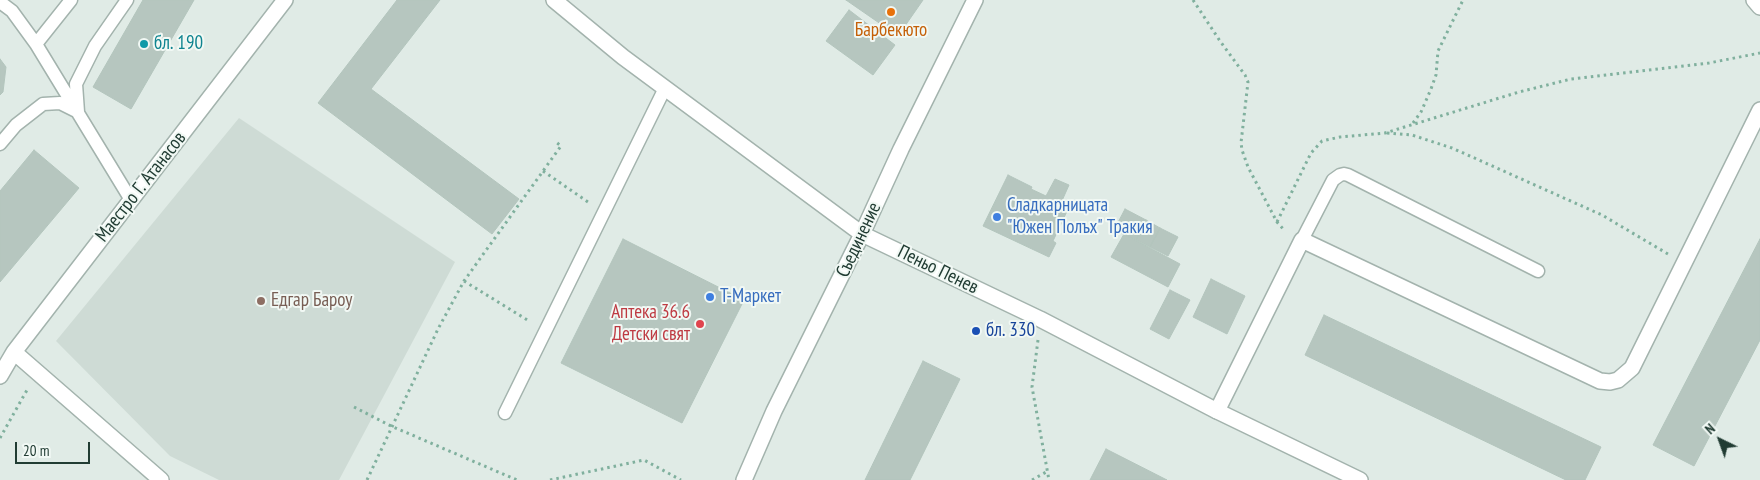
<!DOCTYPE html>
<meta charset="utf-8">
<style>
body{margin:0}
#map{position:relative;width:1760px;height:480px;overflow:hidden;background:#e0ebe6;font-family:"PT Sans Narrow",sans-serif}
canvas{display:block}
.north{position:absolute;left:1695px;top:415px;width:50px;height:50px;-webkit-text-stroke:4px #f1f8f4;paint-order:stroke;rotate:318deg;font-size:14px;font-weight:700;line-height:20px;text-align:center;color:#213c33}
.north::after{content:'';display:block;margin:auto;width:18px;height:22px;background:#213c33;clip-path:polygon(50% 0,100% 100%,50% 72%,0 100%)}
.scale{position:absolute;left:15px;top:442px;width:75px;height:22px;box-sizing:border-box;border:2px solid #213c33;border-top:0;padding-left:6px;font-size:15px;line-height:18px;white-space:nowrap;color:#213c33;-webkit-text-stroke:4px #f1f8f4;paint-order:stroke}
</style>
<div id="map">
<canvas width="1760" height="480"></canvas>
<div class="north">N</div>
<div class="scale">20 m</div>
</div>
<script>
const ctx = document.querySelector('canvas').getContext('2d');
ctx.lineJoin = 'round';
function fillPath(path, color) { ctx.fillStyle = color; ctx.fill(path, 'evenodd'); }
const poly = rows => new Path2D(rows.map(r => 'M' + r).join(''));
function trace(path, color, width, dash) { ctx.strokeStyle = color; ctx.lineWidth = width; ctx.lineCap = dash ? 'butt' : 'round'; ctx.setLineDash(dash || []); ctx.stroke(path); }
function write(font, color, halo, rows, align = 'center') {
  ctx.font = font + ' "PT Sans Narrow",sans-serif'; ctx.lineWidth = 4; ctx.setLineDash([]); ctx.textBaseline = 'middle'; ctx.strokeStyle = halo; ctx.fillStyle = color; for (const [text, x, y, turn = 0] of rows) {
    ctx.save(); ctx.translate(x, y); ctx.rotate((+turn || 0) * Math.PI / 180); ctx.textAlign = isNaN(turn) ? turn : align; if (halo) ctx.strokeText(text, 0, 0); ctx.fillText(text, 0, 0); ctx.restore();
  }
}
fillPath(poly([
 [239,118,455,262,339,480,219,480,170,456,56,341]
]), '#cedbd5');
const building = poly([
 [143,0,194,0,131,109,93,87,143,0],
 [397,0,440,0,371,89,519,199,492,234,318,103,397,0],
 [846,0,923,0,898,36,846,0],
 [849,10,895,45,873,75,826,41,849,10],
 [0,59,6,67,3,92,0,95,0,59],
 [34,150,79,188,0,282,0,191,34,150],
 [1008,175,1032,187,1031,189,1046,196,1055,179,1069,185,1061,203,1069,207,1053,241,1056,243,1049,257,983,226,1008,175],
 [1125,209,1146,220,1136,240,1114,230,1125,209],
 [1146,220,1160,228,1150,247,1136,240,1146,220],
 [1160,228,1178,237,1168,256,1150,247,1160,228],
 [1124,234,1180,264,1168,287,1111,257,1124,234],
 [623,239,744,300,682,423,561,363,623,239],
 [1760,239,1760,340,1694,466,1653,445,1760,239],
 [1211,279,1245,296,1227,334,1193,317,1211,279],
 [1170,290,1190,300,1169,339,1150,329,1170,290],
 [1324,315,1601,447,1585,480,1566,480,1305,355,1324,315],
 [923,361,960,379,910,480,865,480,923,361],
 [1106,449,1167,480,1090,480,1106,449]
]);
fillPath(building, '#b6c6bf');
trace(building, '#b3c5bd', 1);
const service = poly([
 [0,2,12,11,36,44,131,200],
 [36,44,71,0],
 [0,144,16,125,43,104,60,103,78,112,76,84,95,46,127,0],
 [1302,240,1333,180,1340,175,1344,174,1348,175,1538,271],
 [505,413,665,88]
]);
const minor = poly([
 [1754,0,1760,7],
 [14,352,161,480],
 [0,376,14,352,285,0],
 [1217,411,1302,240,1600,381,1610,382,1618,380,1632,368,1760,110]
]);
const tertiary = poly([
 [554,0,623,57,862,234,1040,319,1217,411,1360,480],
 [744,480,774,411,862,234,901,149,975,0]
]);
trace(service, '#a3b3ad', 15);
trace(minor, '#a3b3ad', 18);
trace(tertiary, '#a3b3ad', 18);
trace(poly([
 [1193,0,1220,41,1245,75,1248,82,1241,143,1242,150,1248,167,1277,222,1285,231],
 [1413,123,1421,112,1431,89,1436,75,1438,51,1463,0],
 [1387,133,1412,135,1452,148,1602,215,1668,254],
 [543,171,588,202],
 [1277,222,1311,153,1322,141,1340,137,1385,133,1519,92,1571,79,1709,63,1760,53],
 [464,281,529,321],
 [1038,340,1032,387,1049,480],
 [354,407,391,426,517,480],
 [0,438,27,390],
 [367,480,438,329,464,281,561,146,556,142],
 [550,480,644,460,681,480],
 [1032,480,1048,471]
]), '#80b09e', 3, [2.5, 4]);
trace(service, '#fff', 12);
trace(minor, '#fff', 15);
trace(tertiary, '#fff', 15);
for (const [x, y, r, color] of [
 [891,12,5,"#e8710a"],
 [144,44,5,"#0f9aa8"],
 [997,217,5,"#3f7fe0"],
 [710,297,5,"#3f7fe0"],
 [261,301,5,"#8d6e63"],
 [700,324,5,"#e0444e"],
 [976,331,5,"#1a4fb4"]
]) { const dot = new Path2D(); dot.arc(x, y, r, 0, 2 * Math.PI); ctx.fillStyle = color; ctx.fill(dot); trace(dot, '#f1f8f4', 2); }
write('19px', '#c56008', '#f1f8f4', [
 ["Барбекюто",891,31]
]);
write('19px', '#0d838f', '#f1f8f4', [
 ["бл. 190",154,44]
], 'left');
write('19px', '#213c33', '#f1f8f4', [
 ["Маестро Г. Атанасов",141,187,-52],
 ["Съединение",859,240,-65],
 ["Пеньо Пенев",938,270,26]
]);
write('19px', '#366cbe', '#f1f8f4', [
 ["Сладкарницата",1007,206],
 ["\"Южен Полъх\" Тракия",1007,228],
 ["Т-Маркет",720,297]
], 'left');
write('19px', '#785e54', '#f1f8f4', [
 ["Едгар Бароу",271,301]
], 'left');
write('19px', '#be3a42', '#f1f8f4', [
 ["Аптека 36.6",690,313],
 ["Детски свят",690,335]
], 'right');
write('19px', '#164399', '#f1f8f4', [
 ["бл. 330",986,331]
], 'left');
</script>
